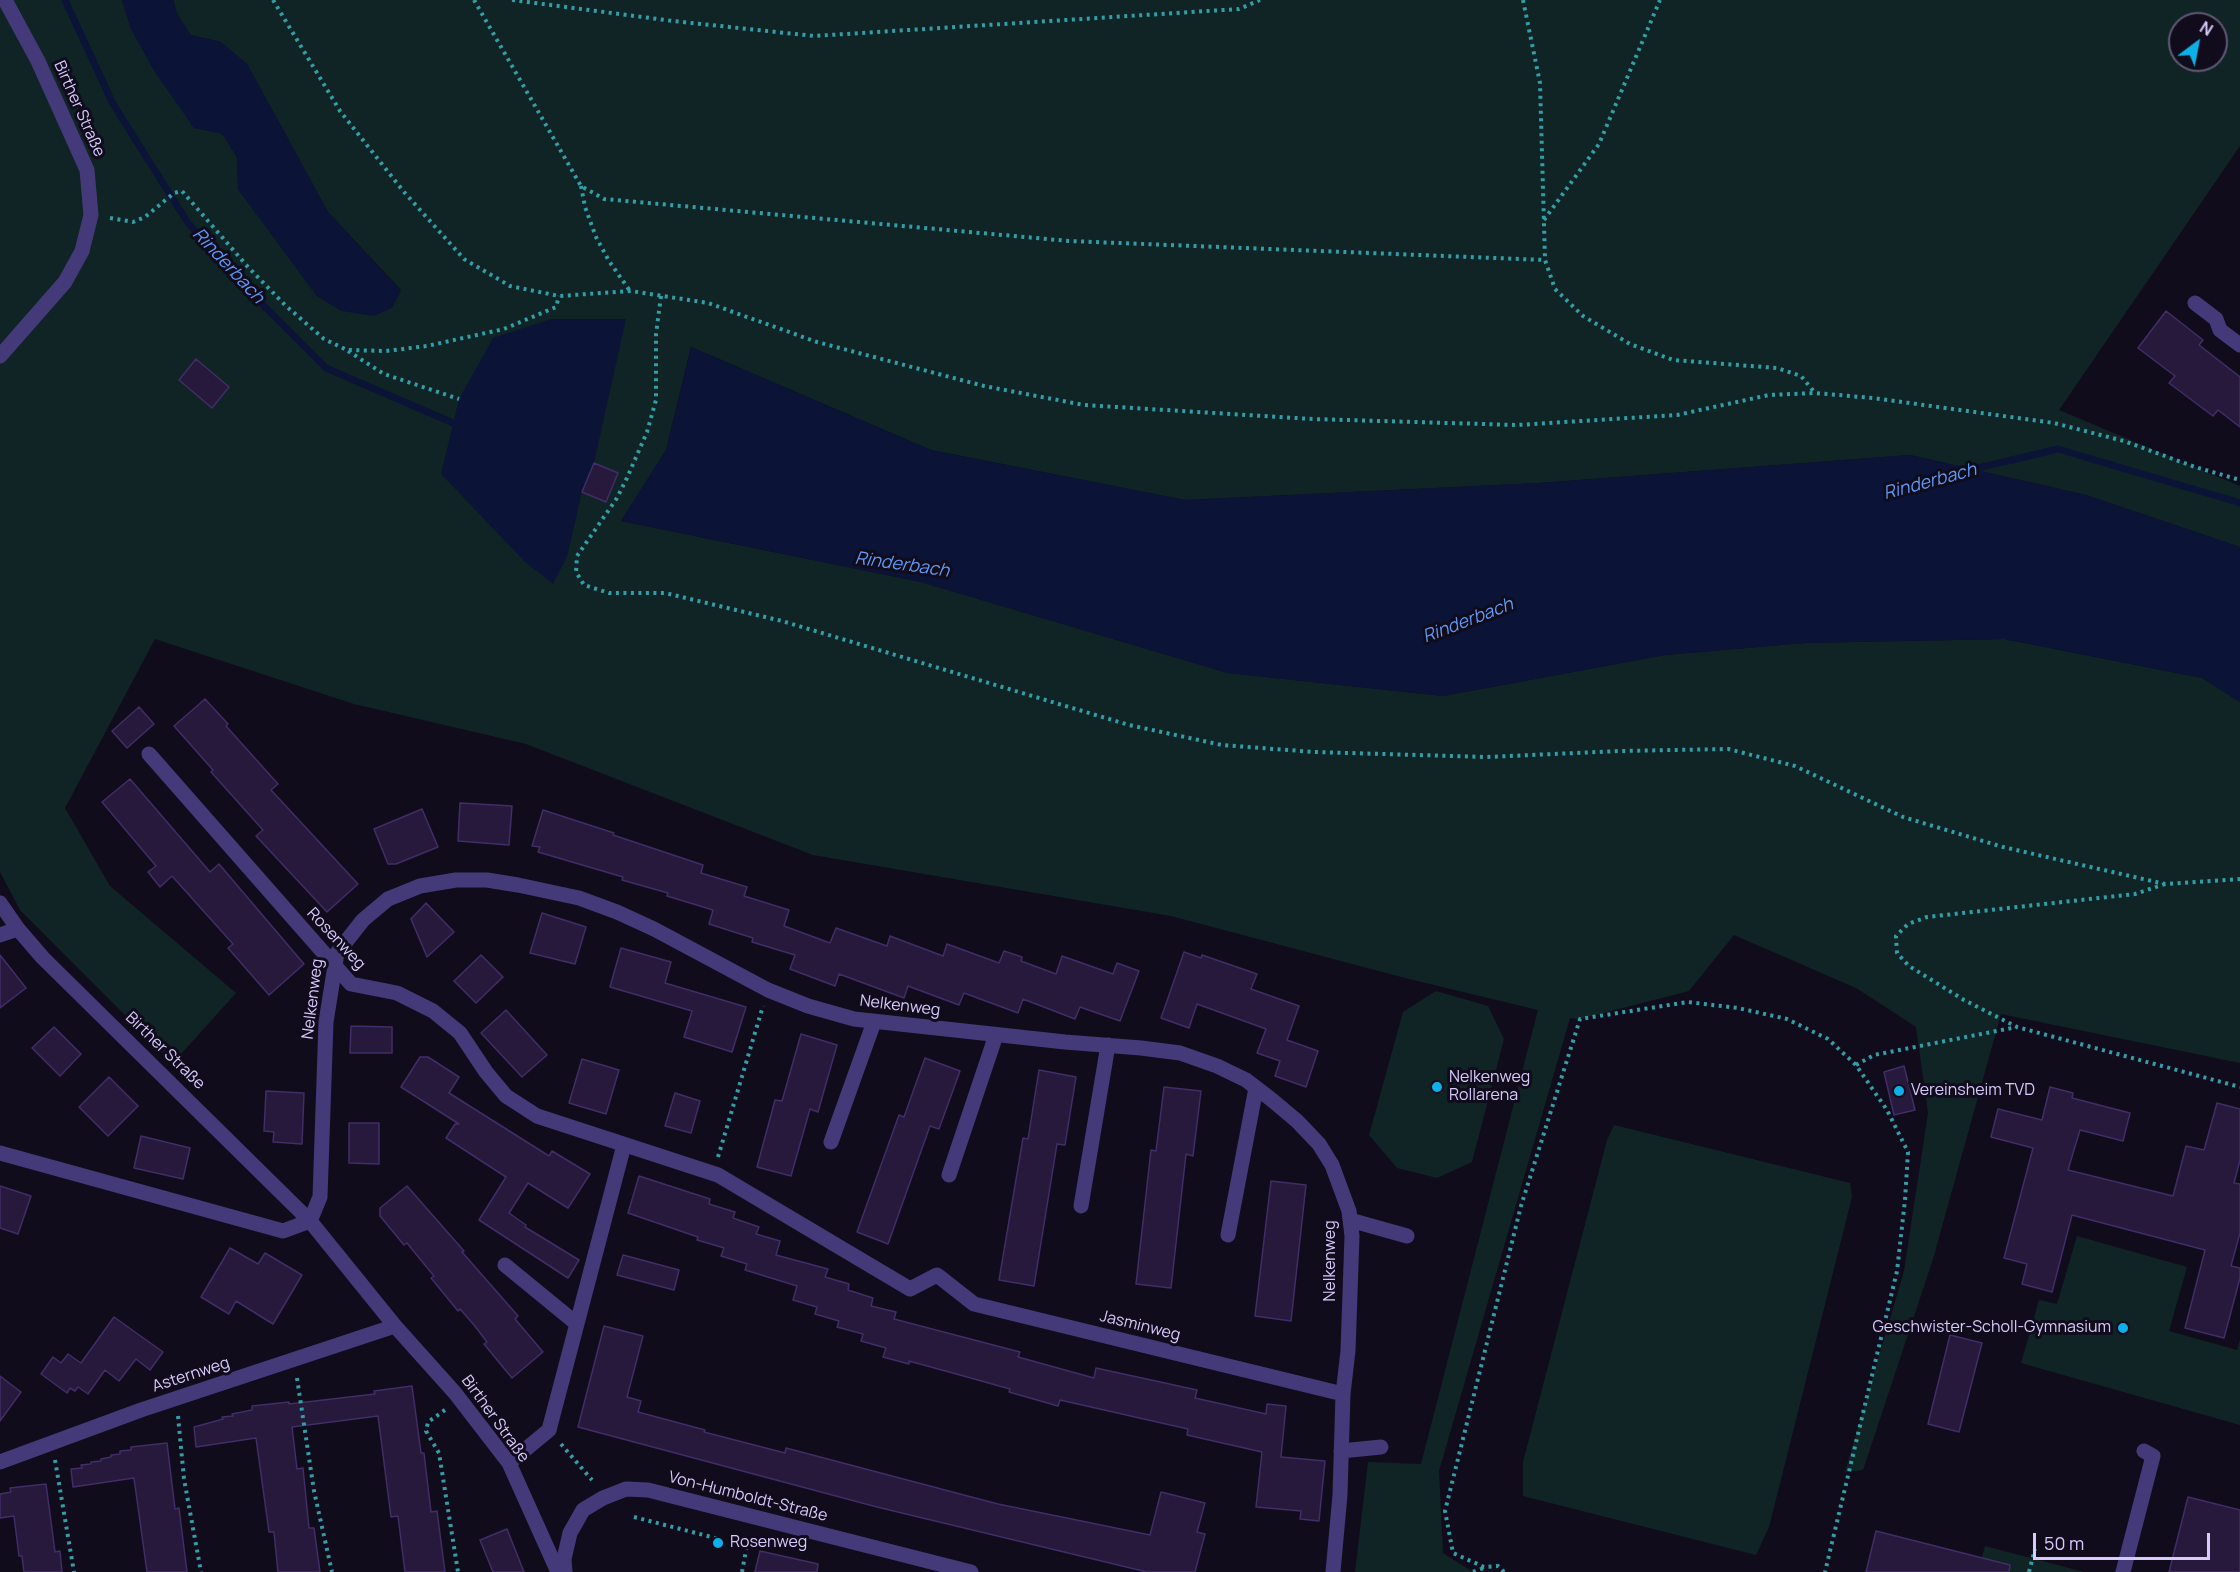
<!DOCTYPE html>
<meta charset="utf-8">
<style>
body{margin:0}
#map{position:relative;width:2240px;height:1572px;overflow:hidden;background:#110c1c;font-family:Manrope,sans-serif}
canvas{display:block}
.north{position:absolute;left:2168px;top:12px;width:60px;height:60px;box-sizing:border-box;background:#110c1c;border:2px solid #605876;border-radius:50%;rotate:32deg;font-size:16px;font-weight:700;line-height:24px;text-align:center;color:#d7cafc}
.north::after{content:'';display:block;margin:auto;width:21px;height:27px;background:#0bb1e8;clip-path:polygon(50% 0,100% 100%,50% 72%,0 100%)}
.scale{position:absolute;left:2033px;top:1533px;width:177px;height:27px;box-sizing:border-box;border:3px solid #d7cafc;border-top:0;padding-left:8px;font-size:18px;line-height:21px;white-space:nowrap;color:#d7cafc;-webkit-text-stroke:4px #110c1c;paint-order:stroke}
</style>
<div id="map">
<canvas width="2240" height="1572"></canvas>
<div class="north">N</div>
<div class="scale">50 m</div>
</div>
<script>
const ctx = document.querySelector('canvas').getContext('2d');
ctx.lineJoin = 'round';
function fillPath(path, color) { ctx.fillStyle = color; ctx.fill(path, 'evenodd'); }
const poly = rows => new Path2D(rows.map(r => 'M' + r).join(''));
function trace(path, color, width, dash) { ctx.strokeStyle = color; ctx.lineWidth = width; ctx.lineCap = dash ? 'butt' : 'round'; ctx.setLineDash(dash || []); ctx.stroke(path); }
function write(font, color, halo, rows, align = 'center') {
  ctx.font = font + ' Manrope,sans-serif'; ctx.lineWidth = 6; ctx.setLineDash([]); ctx.textBaseline = 'middle'; ctx.strokeStyle = halo; ctx.fillStyle = color; for (const [text, x, y, turn = 0] of rows) {
    ctx.save(); ctx.translate(x, y); ctx.rotate((+turn || 0) * Math.PI / 180); ctx.textAlign = isNaN(turn) ? turn : align; if (halo) ctx.strokeText(text, 0, 0); ctx.fillText(text, 0, 0); ctx.restore();
  }
}
fillPath(poly([
 [0,0,122,0,131,29,194,128,222,133,237,157,238,189,317,296,342,311,401,290,328,212,247,64,221,42,191,35,177,14,173,0,2240,0,2240,146,2059,410,2240,486,2240,547,2086,495,1910,455,1539,483,1185,500,931,450,691,347,666,450,621,521,921,582,1228,673,1443,696,1665,655,1805,643,2004,639,2202,678,2240,702,2240,1063,2001,1014,1933,1259,1863,1470,1845,1472,1904,1271,1928,1113,1916,1027,1856,988,1734,935,1689,991,1580,1019,1570,1018,1439,1471,1443,1553,1473,1572,1355,1572,1368,1462,1421,1464,1538,1010,1409,979,1171,916,813,855,526,744,354,704,155,639,65,808,110,886,236,993,173,1063,20,910,0,872],
 [2180,24,2216,24,2216,60,2180,60],
 [1436,991,1488,1006,1504,1039,1472,1162,1437,1178,1397,1168,1369,1135,1403,1012],
 [1614,1125,1850,1183,1852,1197,1769,1527,1756,1555,1523,1496,1523,1462,1607,1140],
 [2077,1236,2187,1267,2169,1331,2237,1350,2240,1340,2240,1425,2021,1363,2039,1300,2057,1304],
 [1985,1546,2084,1572,1978,1572]
]), '#102426');
fillPath(poly([
 [122,0,173,0,177,14,191,35,221,42,247,64,328,212,401,291,392,308,374,316,342,311,317,296,238,189,237,157,222,134,194,128,154,71,131,29],
 [551,319,626,319,594,463,582,492,567,557,553,584,525,562,441,474,459,399,493,338],
 [691,347,931,450,1185,500,1539,483,1910,455,2086,495,2240,547,2240,702,2202,678,2004,639,1805,643,1665,655,1443,696,1228,673,921,582,621,521,666,450]
]), '#0b1437');
trace(poly([
 [65,0,113,104,188,223,253,295,326,368,460,426],
 [1965,471,2058,449,2240,503]
]), '#0b1437', 7);
const building = poly([
 [2166,311,2203,340,2199,345,2240,377,2240,427,2218,410,2213,416,2169,383,2175,376,2138,348,2166,311],
 [196,359,229,387,212,408,179,380,196,359],
 [594,463,618,473,606,502,582,492,594,463],
 [205,699,228,724,226,726,278,784,271,790,358,884,327,912,256,836,263,830,211,772,213,770,174,726,205,699],
 [139,707,154,724,127,748,112,731,139,707],
 [130,779,210,872,219,864,304,964,269,995,228,948,233,944,172,876,160,887,148,872,156,866,102,802,130,779],
 [460,803,512,806,509,845,458,841,460,803],
 [422,809,438,847,396,864,388,864,374,829,422,809],
 [543,810,614,833,613,835,703,865,701,873,747,887,744,896,789,910,784,926,830,943,836,928,887,946,890,936,943,956,947,944,999,963,1004,951,1022,957,1021,961,1056,974,1062,956,1113,974,1117,963,1139,971,1120,1021,1080,1007,1075,1019,1023,999,1018,1013,964,993,959,1005,908,986,904,998,839,974,835,986,790,969,795,955,752,942,753,938,709,924,713,910,667,896,668,893,622,880,623,877,538,852,540,847,532,846,543,810],
 [426,903,454,932,427,957,411,919,426,903],
 [542,913,586,927,575,964,530,953,542,913],
 [621,948,671,962,665,983,746,1007,732,1052,684,1037,692,1011,610,987,621,948],
 [1184,952,1201,958,1202,955,1257,974,1251,989,1299,1006,1287,1040,1318,1051,1306,1087,1275,1076,1280,1061,1257,1053,1266,1029,1197,1004,1189,1028,1161,1018,1184,952],
 [0,955,26,988,0,1008,0,955],
 [481,955,503,977,476,1003,454,981,481,955],
 [506,1010,547,1055,522,1077,481,1033,506,1010],
 [351,1026,392,1027,392,1053,350,1053,351,1026],
 [54,1027,81,1054,60,1076,32,1048,54,1027],
 [801,1034,837,1045,818,1112,810,1109,791,1176,757,1167,775,1100,782,1101,801,1034],
 [420,1057,428,1057,459,1077,449,1093,549,1156,552,1151,590,1174,568,1208,528,1183,509,1213,526,1225,525,1227,579,1260,568,1278,479,1220,506,1177,446,1138,455,1124,459,1124,401,1087,420,1057],
 [925,1058,960,1071,939,1129,930,1126,888,1244,857,1232,899,1115,904,1117,925,1058],
 [582,1059,619,1070,606,1114,569,1103,582,1059],
 [1904,1066,1915,1110,1894,1115,1884,1072,1904,1066],
 [1039,1070,1076,1077,1065,1145,1057,1144,1034,1286,999,1280,1023,1138,1028,1139,1039,1070],
 [109,1077,138,1106,108,1136,79,1107,109,1077],
 [1164,1087,1201,1091,1193,1156,1186,1154,1171,1288,1136,1284,1151,1150,1156,1151,1164,1087],
 [2050,1087,2073,1093,2072,1098,2130,1113,2123,1141,2080,1130,2068,1170,2173,1196,2186,1146,2204,1150,2217,1103,2240,1109,2240,1160,2234,1183,2240,1184,2240,1233,2231,1266,2240,1268,2240,1278,2224,1338,2185,1328,2205,1250,2072,1215,2052,1292,2022,1284,2027,1264,2004,1258,2033,1148,1991,1137,1998,1109,2042,1120,2050,1087],
 [266,1091,304,1093,302,1144,273,1142,274,1132,264,1131,266,1091],
 [675,1093,700,1101,691,1133,665,1126,675,1093],
 [349,1123,379,1123,379,1164,349,1163,349,1123],
 [141,1136,190,1148,183,1179,134,1168,141,1136],
 [639,1176,710,1199,709,1204,735,1212,733,1218,759,1227,756,1234,780,1241,776,1255,828,1269,825,1277,849,1284,848,1290,873,1298,871,1306,896,1312,894,1319,1020,1352,1018,1357,1094,1378,1096,1368,1197,1390,1195,1398,1266,1414,1267,1404,1286,1406,1281,1457,1325,1461,1319,1521,1300,1519,1301,1511,1256,1507,1262,1452,1187,1435,1188,1429,1060,1400,1058,1406,1009,1392,1010,1389,960,1375,909,1361,909,1364,883,1357,886,1348,861,1341,863,1334,837,1327,839,1321,815,1314,817,1307,793,1300,797,1286,745,1270,747,1264,721,1256,724,1248,697,1240,698,1237,628,1213,639,1176],
 [1271,1181,1306,1185,1291,1321,1255,1316,1271,1181],
 [0,1186,31,1196,18,1234,0,1228,0,1186],
 [407,1186,464,1251,462,1252,518,1316,515,1319,543,1352,512,1378,484,1344,487,1342,474,1325,460,1309,458,1311,431,1278,434,1276,420,1259,407,1243,404,1245,380,1216,380,1208,407,1186],
 [230,1248,258,1264,265,1253,302,1275,273,1324,236,1301,229,1314,201,1297,230,1248],
 [623,1255,679,1270,674,1290,617,1275,623,1255],
 [114,1317,163,1352,150,1370,136,1359,119,1381,105,1370,88,1394,78,1387,75,1391,70,1388,67,1393,41,1374,53,1357,61,1363,68,1354,81,1363,114,1317],
 [604,1326,643,1336,627,1397,641,1401,638,1412,705,1430,704,1432,785,1453,786,1448,998,1504,1150,1535,1161,1492,1205,1503,1197,1532,1205,1534,1195,1572,1147,1572,877,1507,578,1427,604,1326],
 [1950,1335,1982,1343,1959,1432,1928,1424,1950,1335],
 [0,1376,21,1392,0,1421,0,1376],
 [412,1386,421,1453,424,1453,431,1512,437,1511,445,1572,405,1572,398,1516,391,1517,378,1416,292,1427,297,1469,303,1468,309,1528,314,1528,320,1572,278,1572,274,1532,269,1532,256,1438,196,1447,194,1427,223,1419,222,1417,233,1416,232,1414,252,1410,252,1406,289,1402,289,1404,375,1394,374,1391,412,1386],
 [167,1443,175,1509,179,1508,187,1572,147,1572,134,1478,73,1487,71,1469,82,1468,81,1465,91,1464,91,1462,101,1461,101,1459,111,1457,111,1455,120,1454,120,1451,131,1450,131,1447,167,1443],
 [46,1484,55,1552,60,1551,62,1572,24,1572,22,1556,19,1556,14,1516,0,1518,0,1494,11,1492,10,1488,46,1484],
 [2188,1497,2240,1510,2240,1572,2169,1572,2188,1497],
 [507,1529,524,1572,493,1572,480,1540,507,1529],
 [1876,1531,2010,1565,2009,1572,1866,1572,1876,1531],
 [760,1551,818,1564,817,1572,755,1572,760,1551]
]);
fillPath(building, '#26193c');
trace(building, '#412d67', 1.5);
trace(poly([
 [273,0,340,111,404,192,464,259,510,286,559,296,631,291,708,303,817,342,984,386,1084,405,1312,419,1517,425,1677,415,1769,395,1815,393,1873,398,2054,423,2124,441,2195,467,2240,480],
 [474,0,581,186,604,199,1069,241,1545,260],
 [512,0,673,21,814,36,1239,9,1260,0],
 [1523,0,1540,83,1545,260,1555,289,1583,316,1630,344,1673,360,1777,368,1801,376,1815,393],
 [581,186,585,207,596,237,609,261,630,291],
 [110,218,133,222,145,217,174,193,182,191,248,267,285,305,324,339,347,350,386,351,427,346,504,329,556,307,559,296],
 [1544,220,1599,144,1660,0],
 [661,296,656,334,656,400,647,432,627,478,617,498,577,556,576,572,584,585,609,593,665,593,782,621,1129,725,1222,745,1314,752,1487,757,1620,751,1728,749,1795,766,1903,817,2003,847,2165,884,2240,879],
 [348,351,384,374,459,399],
 [2165,884,2135,894,1927,917,1908,924,1896,936,1897,953,1909,966,1964,1000,2017,1027,2240,1087],
 [1856,1065,1874,1055,2017,1027],
 [718,1157,763,1006],
 [297,1378,314,1491,332,1572],
 [445,1410,428,1422,426,1431,439,1453,458,1572],
 [178,1416,184,1479,201,1572],
 [561,1444,592,1480],
 [55,1460,74,1572],
 [634,1517,719,1539],
 [742,1572,747,1545],
 [1473,1572,1484,1568],
 [1504,1572,1498,1566,1484,1567,1453,1553,1445,1511,1521,1206,1580,1019,1688,1002,1738,1008,1787,1019,1828,1039,1856,1065,1887,1110,1908,1152,1905,1200,1897,1271,1825,1572],
 [2029,1572,2035,1549]
]), '#329ea8', 4, [3, 4.5]);
trace(poly([
 [2195,303,2216,319,2220,330,2240,345],
 [0,356,65,282,82,251,91,215,87,170,38,61,5,0],
 [149,754,351,984,397,993,433,1011,460,1033,486,1072,506,1096,537,1116,718,1175,910,1289,937,1275,974,1304,1343,1394],
 [0,903,18,929,43,958,310,1221,395,1326,455,1393,509,1463,558,1572],
 [0,935,18,929],
 [831,1142,874,1022],
 [0,1153,283,1231,310,1221],
 [949,1175,996,1035],
 [1081,1206,1108,1045],
 [1350,1220,1407,1236],
 [310,1221,320,1197,326,1022,337,953,363,920,388,899,420,886,456,880,487,880,518,885,579,898,617,912,654,929,768,990,808,1006,854,1019,1065,1042,1141,1048,1180,1053,1217,1066,1246,1080,1272,1100,1297,1121,1319,1144,1332,1165,1349,1211,1352,1236,1348,1351,1343,1394,1340,1495,1333,1572],
 [1228,1235,1256,1088],
 [505,1265,577,1324],
 [1341,1451,1381,1447],
 [0,1462,141,1410,395,1326],
 [509,1463,549,1430,624,1145],
 [565,1572,564,1559,570,1533,583,1510,603,1498,626,1489,648,1490,971,1572],
 [2123,1572,2153,1456,2144,1451]
]), '#453a79', 15);
for (const [x, y, r, color] of [
 [1437,1087,6,"#0bb1e8"],
 [1899,1091,6,"#0bb1e8"],
 [2123,1328,6,"#0bb1e8"],
 [718,1543,6,"#0bb1e8"]
]) { const dot = new Path2D(); dot.arc(x, y, r, 0, 2 * Math.PI); ctx.fillStyle = color; ctx.fill(dot); trace(dot, '#110c1c', 2); }
write('16px', '#d7cafc', '#110c1c', [
 ["Birther Straße",79,109,66],
 ["Rosenweg",336,939,47],
 ["Nelkenweg",313,999,-83],
 ["Nelkenweg",900,1006,7],
 ["Birther Straße",165,1051,44],
 ["Nelkenweg",1331,1261,-90],
 ["Jasminweg",1140,1326,14],
 ["Asternweg",191,1375,-18],
 ["Birther Straße",495,1419,54],
 ["Von-Humboldt-Straße",748,1497,14]
]);
write('16px', '#d7cafc', '#110c1c', [
 ["Nelkenweg",1449,1078],
 ["Rollarena",1449,1096],
 ["Vereinsheim TVD",1911,1091],
 ["Geschwister-Scholl-Gymnasium",2111,1328,"right"],
 ["Rosenweg",730,1543]
], 'left');
write('italic 18px', '#5e9af7', '#110c1c', [
 ["Rinderbach",228,266,47],
 ["Rinderbach",1930,482,-15],
 ["Rinderbach",902,565,8],
 ["Rinderbach",1468,621,-21]
]);
</script>
